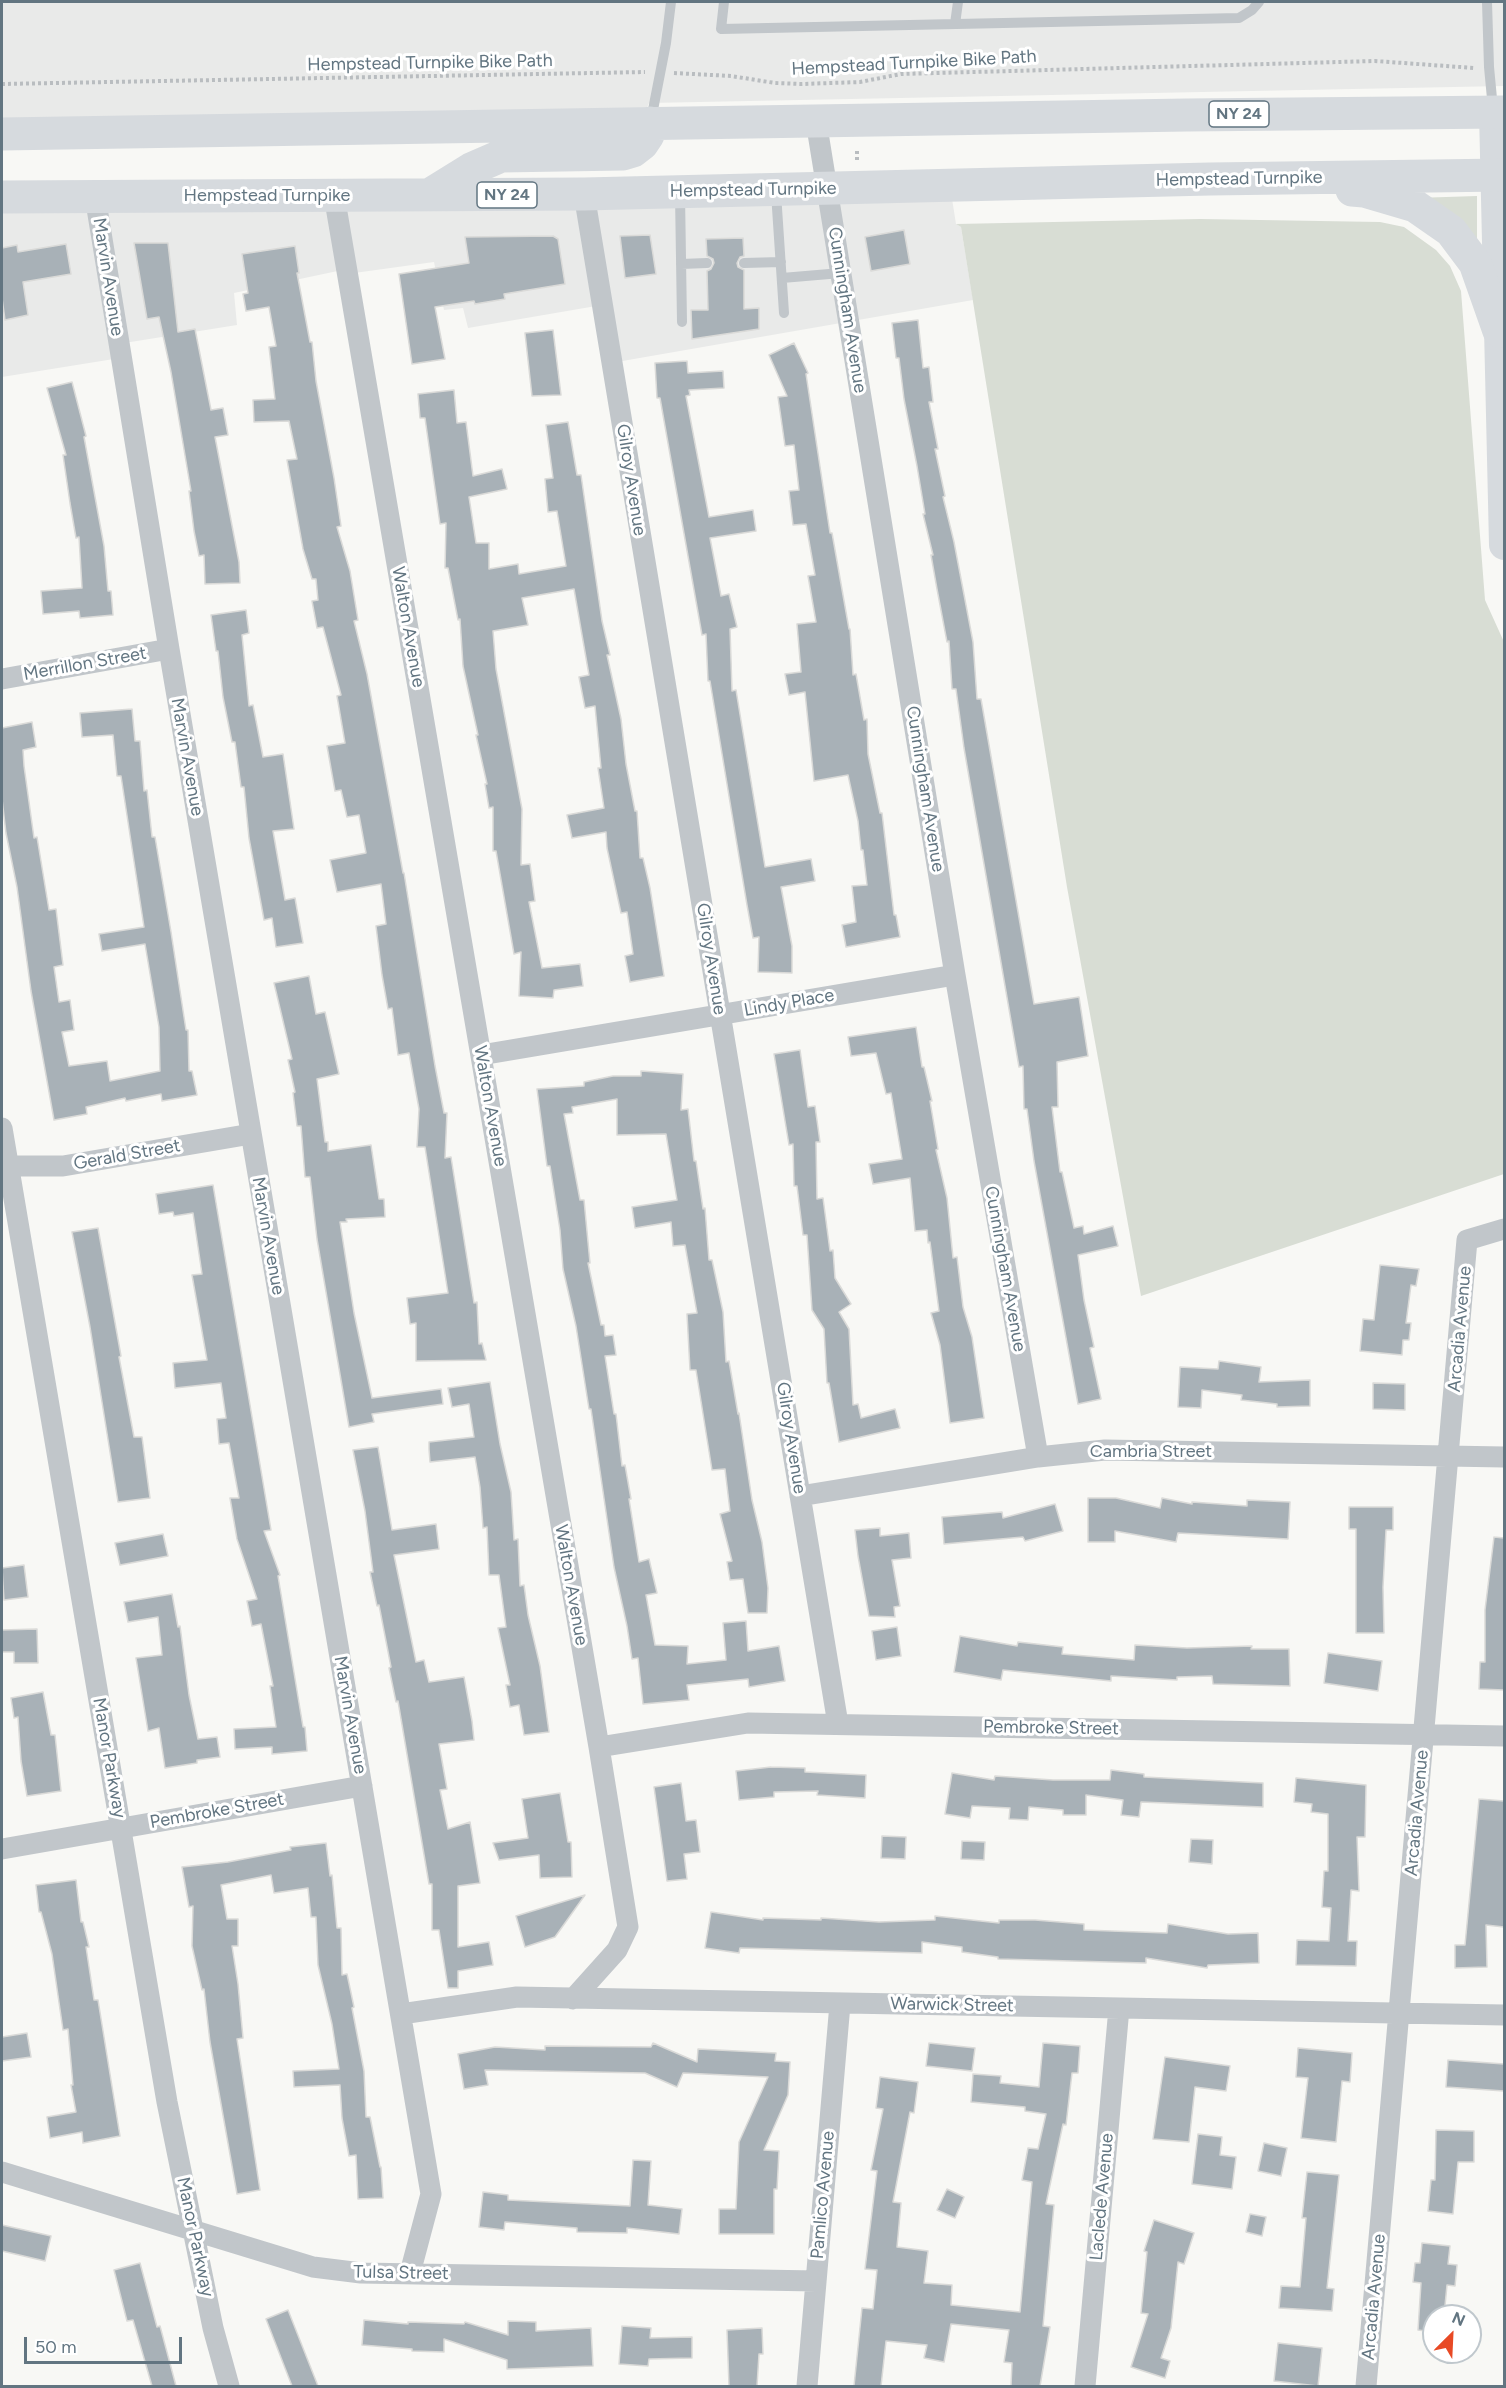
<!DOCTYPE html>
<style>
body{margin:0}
#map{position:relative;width:1506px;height:2388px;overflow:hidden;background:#f8f8f5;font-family:Figtree,sans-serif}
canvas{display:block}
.frame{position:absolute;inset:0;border:3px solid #627581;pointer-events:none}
.north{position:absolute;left:1422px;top:2304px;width:60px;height:60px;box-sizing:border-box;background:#fff;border:2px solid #c0c8cd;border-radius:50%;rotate:24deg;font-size:16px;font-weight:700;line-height:24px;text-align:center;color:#627581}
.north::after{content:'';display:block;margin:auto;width:21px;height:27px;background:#e84a25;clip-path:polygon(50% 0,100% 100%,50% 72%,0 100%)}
.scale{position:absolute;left:24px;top:2337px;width:158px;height:27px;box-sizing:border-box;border:3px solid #627581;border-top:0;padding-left:8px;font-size:18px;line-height:21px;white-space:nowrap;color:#627581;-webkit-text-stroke:4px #fff;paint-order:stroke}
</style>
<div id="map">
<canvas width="1506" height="2388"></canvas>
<div class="frame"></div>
<div class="north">N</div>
<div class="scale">50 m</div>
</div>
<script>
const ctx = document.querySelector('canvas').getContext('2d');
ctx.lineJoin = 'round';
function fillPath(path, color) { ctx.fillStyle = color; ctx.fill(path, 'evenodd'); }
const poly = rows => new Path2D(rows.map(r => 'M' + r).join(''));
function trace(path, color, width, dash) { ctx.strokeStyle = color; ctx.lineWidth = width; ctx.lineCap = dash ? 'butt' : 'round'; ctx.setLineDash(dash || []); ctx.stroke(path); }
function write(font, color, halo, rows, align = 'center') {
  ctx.font = font + ' Figtree,sans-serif'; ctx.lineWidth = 6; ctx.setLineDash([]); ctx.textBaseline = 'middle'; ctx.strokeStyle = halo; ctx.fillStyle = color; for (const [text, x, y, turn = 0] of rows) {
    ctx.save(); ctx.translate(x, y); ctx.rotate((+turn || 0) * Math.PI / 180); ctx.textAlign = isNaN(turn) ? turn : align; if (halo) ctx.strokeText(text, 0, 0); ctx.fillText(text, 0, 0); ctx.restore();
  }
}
fillPath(poly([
 [2,2,1504,2,1504,86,649,103,642,119,2,129],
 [950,186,956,224,961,227,973,300,611,363,602,305,468,328,463,308,444,310,434,262,347,274,347,269,234,293,237,325,118,344,120,358,2,377,2,198]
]), '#e9eae9');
fillPath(poly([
 [1477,196,1477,254,1415,198],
 [1200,219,1380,222,1404,227,1436,250,1450,266,1461,291,1485,600,1504,642,1504,1174,1141,1296,1067,887,961,227,956,224]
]), '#d8ddd4');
const building = poly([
 [904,230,910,264,871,271,865,237,904,230],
 [650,235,656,274,625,278,620,236,650,235],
 [553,236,558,239,565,284,504,294,505,299,475,304,474,301,435,307,445,359,412,364,399,274,469,263,465,237,553,236],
 [743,238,744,256,740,257,737,263,738,267,744,270,744,309,759,308,759,329,692,339,691,310,708,310,707,271,711,269,714,263,713,259,707,256,706,239,743,238],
 [134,243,168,243,178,332,195,329,211,410,223,408,228,435,215,437,239,562,240,583,205,584,204,555,199,556,194,531,189,491,191,491,171,372,159,317,147,319,134,243],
 [66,244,71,274,23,282,28,315,5,320,2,298,2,248,17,245,18,252,66,244],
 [295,246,299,273,297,273,310,342,312,342,316,381,334,478,341,526,337,527,350,571,358,620,354,621,367,674,403,873,404,873,435,1066,444,1113,447,1113,445,1158,451,1157,474,1303,477,1302,479,1344,482,1343,486,1360,416,1361,416,1323,410,1324,407,1298,448,1293,425,1147,417,1147,419,1109,409,1053,398,1055,392,1008,388,1009,382,975,376,926,386,924,381,884,337,892,330,860,366,853,359,815,347,817,341,790,335,791,327,746,345,743,337,696,341,695,323,627,317,628,312,601,318,600,316,579,312,579,303,549,287,460,297,459,289,421,254,422,253,400,275,399,269,347,276,346,269,307,246,311,243,294,248,293,242,254,295,246],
 [918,320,923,368,929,367,933,402,929,402,938,449,935,449,945,496,943,497,954,542,973,642,977,699,981,699,1034,1004,1079,997,1088,1056,1057,1062,1058,1107,1052,1107,1060,1172,1062,1172,1074,1228,1083,1226,1084,1234,1113,1226,1118,1246,1078,1255,1084,1300,1094,1347,1090,1348,1101,1399,1078,1404,1034,1161,1027,1109,1024,1109,1023,1066,1019,1067,964,748,956,689,952,689,949,641,947,642,937,589,931,555,933,555,923,514,925,514,917,466,904,399,899,358,896,358,892,323,918,320],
 [553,330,561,395,532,396,525,333,553,330],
 [794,343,808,373,806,374,830,533,832,533,849,629,850,629,853,675,856,674,864,720,867,719,868,754,880,813,882,813,894,915,896,915,900,937,846,947,842,925,856,922,852,886,867,885,863,850,861,850,858,821,848,775,814,781,805,692,789,695,785,674,801,672,797,624,816,622,808,576,815,575,806,524,793,525,789,491,799,490,794,445,785,446,778,397,787,396,769,355,794,343],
 [687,361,688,373,723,371,724,388,689,390,690,395,686,396,709,517,753,510,756,531,710,538,721,596,729,594,737,627,730,629,732,691,736,690,765,867,811,859,815,881,781,887,792,946,792,973,758,972,759,937,753,938,747,905,710,681,708,681,706,634,702,635,660,398,657,398,655,363,687,361],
 [72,382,86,436,84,437,104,546,108,591,111,591,113,615,80,618,79,611,43,614,41,591,82,588,79,537,76,538,70,503,63,455,66,455,47,388,72,382],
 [454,390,457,423,466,422,473,476,502,469,507,489,469,497,476,543,489,543,489,569,518,564,519,574,566,566,557,511,548,512,545,479,553,478,546,425,568,422,577,475,581,475,602,621,610,655,607,655,621,719,626,764,635,811,637,811,640,858,643,858,650,888,664,976,630,982,625,956,633,954,627,912,621,913,607,848,606,832,572,838,567,815,604,808,598,768,601,768,595,706,585,708,579,677,589,675,574,589,522,598,528,625,493,631,496,669,522,809,521,865,530,864,535,901,529,902,542,968,580,964,583,986,554,990,553,998,519,996,521,952,514,954,496,851,493,851,493,807,489,808,485,784,487,784,476,735,478,735,463,666,460,619,458,620,448,568,445,568,446,523,440,524,425,418,420,418,418,394,454,390],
 [246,610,249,633,242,635,249,706,253,705,263,757,283,754,294,829,273,831,285,900,295,898,303,943,276,947,272,918,264,920,249,838,244,787,241,787,235,742,232,742,223,697,218,651,216,651,211,615,246,610],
 [132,709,135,741,140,741,144,791,147,790,152,837,155,837,171,932,186,1030,188,1030,189,1071,192,1071,197,1095,162,1101,161,1094,126,1101,125,1098,86,1107,87,1114,54,1120,31,991,17,887,6,833,2,799,2,728,32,722,36,747,23,750,24,766,34,838,37,837,49,910,56,909,63,965,54,967,59,1002,70,1000,74,1030,62,1032,69,1066,107,1061,110,1081,160,1071,159,1027,145,944,102,951,99,934,144,927,121,776,117,776,113,735,82,737,80,713,132,709],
 [309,976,316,1014,325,1012,339,1074,317,1079,325,1142,328,1142,328,1151,371,1145,379,1199,384,1199,385,1217,346,1219,347,1222,340,1222,354,1313,372,1398,441,1389,443,1404,372,1414,374,1422,349,1427,317,1239,310,1177,305,1177,301,1126,297,1126,293,1093,295,1092,288,1060,292,1059,274,983,309,976],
 [916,1027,922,1067,924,1067,932,1101,930,1101,938,1149,936,1150,947,1198,953,1258,957,1257,963,1307,972,1337,984,1418,950,1423,940,1345,931,1313,939,1311,930,1242,928,1243,927,1230,915,1231,910,1178,873,1184,869,1164,902,1159,891,1093,886,1094,876,1053,851,1056,848,1037,916,1027],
 [800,1050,808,1107,815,1106,820,1142,816,1142,817,1199,823,1198,830,1251,833,1250,835,1278,851,1304,839,1312,849,1329,853,1405,858,1404,861,1418,895,1409,900,1428,839,1442,829,1383,827,1383,824,1329,812,1310,807,1235,803,1235,797,1186,794,1186,793,1144,789,1145,774,1054,800,1050],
 [641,1071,683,1074,681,1110,688,1109,694,1161,696,1161,703,1209,705,1208,709,1260,712,1260,723,1312,726,1362,729,1361,738,1414,739,1413,752,1500,762,1542,768,1588,767,1613,748,1613,743,1579,730,1580,727,1562,732,1561,720,1514,730,1511,725,1469,712,1470,696,1370,690,1370,687,1314,697,1313,685,1245,673,1246,671,1222,635,1228,632,1207,677,1200,666,1134,617,1135,617,1099,572,1107,573,1113,564,1114,580,1200,584,1200,590,1263,588,1263,601,1325,604,1325,605,1336,613,1335,616,1355,605,1356,614,1414,616,1414,622,1466,625,1465,631,1499,629,1499,639,1562,649,1559,657,1593,646,1595,655,1645,688,1646,687,1664,726,1660,723,1623,746,1621,748,1651,779,1646,785,1681,749,1687,748,1679,687,1685,689,1700,643,1704,638,1658,632,1659,627,1626,614,1567,591,1409,589,1409,576,1326,563,1269,560,1230,550,1166,547,1166,537,1089,584,1086,584,1082,613,1076,641,1076,641,1071],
 [213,1185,271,1530,264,1531,280,1575,278,1576,303,1727,305,1727,307,1751,272,1754,272,1747,235,1749,234,1729,276,1727,270,1686,273,1686,261,1624,252,1626,247,1601,257,1599,237,1539,230,1498,239,1498,229,1443,219,1444,217,1419,226,1418,221,1383,175,1388,173,1363,207,1360,192,1275,202,1274,193,1213,174,1216,173,1212,159,1214,156,1194,213,1185],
 [98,1228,121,1356,119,1357,134,1437,142,1437,150,1498,118,1502,90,1327,72,1232,98,1228],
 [1380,1265,1419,1269,1416,1286,1411,1285,1406,1323,1411,1323,1409,1340,1403,1340,1402,1355,1360,1351,1363,1319,1374,1320,1380,1265],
 [1219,1361,1261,1367,1259,1382,1310,1380,1310,1406,1277,1407,1277,1404,1241,1400,1242,1395,1202,1390,1201,1408,1178,1407,1180,1367,1218,1369,1219,1361],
 [490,1382,500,1444,511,1492,514,1540,518,1539,520,1586,524,1585,528,1615,540,1666,549,1732,524,1735,519,1705,510,1707,506,1685,510,1685,498,1628,506,1627,499,1575,489,1575,487,1527,483,1528,480,1487,475,1457,430,1462,429,1449,429,1442,474,1437,469,1404,452,1407,448,1388,490,1382],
 [1373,1383,1405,1384,1405,1410,1373,1409,1373,1383],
 [378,1447,392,1530,436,1524,439,1549,394,1555,416,1662,424,1660,429,1682,464,1677,472,1721,474,1740,439,1744,447,1789,440,1790,448,1829,470,1822,480,1883,458,1886,458,1947,489,1942,493,1965,458,1971,458,1988,448,1988,439,1930,432,1930,432,1884,429,1884,398,1701,396,1702,389,1668,391,1667,379,1605,377,1606,370,1572,373,1572,365,1511,353,1450,378,1447],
 [1088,1498,1116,1498,1160,1508,1162,1498,1192,1504,1192,1502,1247,1506,1247,1500,1290,1502,1288,1539,1178,1533,1176,1542,1115,1531,1115,1542,1088,1542,1088,1498],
 [1055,1504,1063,1531,1025,1541,1023,1537,944,1544,942,1517,1002,1512,1003,1518,1055,1504],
 [1349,1507,1393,1507,1393,1530,1386,1530,1383,1587,1384,1633,1356,1633,1356,1529,1349,1529,1349,1507],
 [880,1528,880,1536,909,1533,911,1558,892,1560,900,1606,894,1607,895,1617,869,1616,858,1556,855,1530,880,1528],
 [163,1534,168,1556,120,1565,115,1543,163,1534],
 [1494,1537,1504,1538,1504,1690,1479,1689,1480,1662,1485,1662,1485,1610,1494,1537],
 [24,1565,28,1597,4,1600,2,1568,24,1565],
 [172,1594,178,1627,180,1626,189,1695,198,1739,217,1737,220,1757,197,1760,197,1763,165,1768,159,1728,148,1731,136,1658,162,1655,158,1617,128,1622,124,1602,172,1594],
 [897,1627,901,1656,876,1660,872,1631,897,1627],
 [37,1629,38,1663,14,1663,14,1652,2,1652,2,1630,37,1629],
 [960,1636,1017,1646,1018,1642,1063,1647,1062,1654,1134,1660,1135,1645,1187,1648,1252,1646,1251,1649,1289,1649,1290,1686,1213,1684,1212,1676,1177,1677,1177,1680,1111,1676,1111,1681,1003,1670,1001,1680,954,1672,960,1636],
 [1328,1653,1382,1661,1378,1691,1324,1683,1328,1653],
 [43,1692,51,1735,55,1735,61,1791,27,1796,21,1761,18,1717,14,1718,11,1698,43,1692],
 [771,1767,805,1768,805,1772,866,1775,865,1798,817,1795,818,1791,774,1792,774,1797,739,1800,736,1771,771,1767],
 [1111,1770,1144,1774,1144,1777,1263,1783,1263,1807,1141,1802,1139,1817,1121,1815,1123,1800,1086,1795,1086,1815,1063,1815,1063,1810,1029,1807,1028,1820,1009,1819,1010,1808,972,1806,970,1818,945,1814,952,1773,994,1780,995,1776,1053,1780,1110,1780,1111,1770],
 [1296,1778,1366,1785,1365,1837,1357,1837,1359,1891,1351,1890,1348,1941,1357,1941,1356,1966,1296,1965,1297,1940,1329,1941,1331,1908,1322,1907,1324,1871,1328,1871,1328,1814,1311,1812,1312,1804,1294,1802,1296,1778],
 [681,1783,686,1821,696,1820,700,1852,684,1854,687,1879,667,1881,654,1787,681,1783],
 [560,1793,568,1842,571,1842,572,1877,540,1878,539,1855,499,1860,493,1843,528,1838,522,1799,560,1793],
 [1479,1799,1504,1801,1504,1927,1486,1925,1487,1967,1455,1968,1455,1945,1465,1945,1479,1799],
 [882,1836,906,1837,905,1859,881,1858,882,1836],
 [1191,1839,1213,1840,1212,1864,1189,1862,1191,1839],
 [962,1841,985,1842,984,1860,961,1859,962,1841],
 [326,1843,330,1876,332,1875,337,1928,341,1928,342,1975,347,1974,354,2007,352,2008,364,2071,366,2117,370,2117,380,2167,381,2167,383,2198,358,2199,356,2155,349,2156,342,2118,340,2085,294,2087,293,2071,339,2069,332,2024,318,1965,316,1917,311,1917,308,1888,274,1893,271,1875,221,1885,227,1919,238,1919,238,1946,232,1946,238,1984,243,2038,237,2039,260,2190,237,2194,210,2042,204,1989,202,1990,192,1946,193,1906,189,1907,182,1867,228,1862,291,1850,290,1847,326,1843],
 [76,1880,81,1922,83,1922,89,1947,86,1947,94,2000,98,2000,120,2136,83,2143,82,2132,50,2138,47,2117,76,2112,71,2085,73,2085,68,2029,63,2030,52,1954,41,1912,39,1912,36,1885,76,1880],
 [585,1895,555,1937,525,1947,516,1916,585,1895],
 [711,1912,763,1920,763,1918,821,1920,821,1918,879,1922,935,1920,935,1916,999,1923,999,1920,1035,1920,1084,1924,1084,1930,1167,1933,1168,1924,1228,1934,1258,1933,1259,1963,1208,1965,1207,1968,1146,1958,1146,1963,998,1959,998,1957,962,1952,962,1947,922,1942,922,1953,740,1948,739,1953,705,1948,711,1912],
 [27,2033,31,2057,2,2061,2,2037,27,2033],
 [653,2043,697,2062,698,2049,776,2053,775,2061,790,2062,788,2095,764,2150,779,2151,777,2189,774,2189,774,2234,719,2234,719,2209,736,2209,739,2142,768,2077,683,2073,677,2087,645,2073,485,2070,488,2085,464,2089,458,2054,495,2047,545,2050,545,2046,651,2047,653,2043],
 [929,2043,975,2048,972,2071,926,2066,929,2043],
 [1043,2043,1080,2046,1078,2073,1072,2073,1066,2125,1063,2124,1046,2204,1054,2205,1043,2326,1050,2327,1040,2386,1011,2386,1012,2363,1004,2362,1009,2330,951,2324,944,2362,924,2358,927,2345,886,2341,881,2386,854,2386,862,2308,873,2309,877,2270,865,2269,877,2171,871,2170,883,2109,876,2108,880,2077,918,2082,914,2113,910,2112,893,2202,901,2203,897,2247,928,2251,924,2283,952,2285,951,2305,1020,2312,1032,2182,1022,2180,1028,2148,1038,2149,1046,2114,1025,2111,1025,2107,971,2102,973,2074,1001,2076,1000,2083,1039,2087,1043,2043],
 [1298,2048,1352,2053,1350,2082,1342,2081,1336,2142,1301,2138,1308,2078,1296,2077,1298,2048],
 [1165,2057,1230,2066,1226,2091,1195,2087,1189,2142,1153,2139,1165,2057],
 [1448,2060,1504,2064,1504,2091,1446,2087,1448,2060],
 [1436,2130,1474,2131,1474,2162,1458,2162,1453,2214,1428,2211,1431,2180,1435,2180,1436,2130],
 [1198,2134,1222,2137,1220,2155,1236,2157,1232,2189,1192,2184,1198,2134],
 [1264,2143,1287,2148,1281,2176,1258,2171,1264,2143],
 [633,2160,651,2161,648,2205,682,2209,679,2234,627,2228,627,2233,577,2232,577,2228,505,2222,504,2230,479,2227,483,2192,508,2195,508,2200,630,2206,633,2160],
 [1307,2172,1339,2175,1327,2288,1334,2289,1332,2311,1279,2308,1281,2286,1300,2287,1306,2218,1302,2218,1307,2172],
 [947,2189,964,2197,955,2218,937,2210,947,2189],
 [1250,2214,1266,2217,1262,2236,1246,2232,1250,2214],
 [1154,2220,1194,2233,1184,2264,1178,2262,1171,2328,1161,2358,1170,2361,1165,2378,1131,2367,1148,2314,1141,2313,1147,2252,1144,2251,1154,2220],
 [2,2225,51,2236,45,2261,2,2251,2,2225],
 [1422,2243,1450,2246,1448,2264,1457,2265,1455,2286,1447,2285,1444,2316,1434,2316,1434,2332,1418,2330,1421,2283,1413,2282,1415,2263,1420,2263,1422,2243],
 [140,2263,157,2327,160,2326,176,2386,152,2386,133,2320,127,2321,114,2270,140,2263],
 [288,2310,318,2386,292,2386,266,2319,288,2310],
 [364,2320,408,2324,408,2322,464,2324,465,2322,508,2335,508,2321,536,2322,536,2331,591,2328,593,2366,507,2369,507,2360,444,2339,444,2352,412,2351,412,2349,362,2345,364,2320],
 [622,2326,651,2328,650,2338,692,2337,692,2358,649,2359,648,2366,619,2364,622,2326],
 [762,2328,763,2354,759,2354,757,2386,729,2386,727,2330,762,2328],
 [1278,2343,1322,2348,1318,2386,1274,2381,1278,2343]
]);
fillPath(building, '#a8b1b7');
trace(building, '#dadad8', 1.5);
trace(poly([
 [674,73,731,76,775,83,802,84,860,82,901,74,1375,61,1474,68],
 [2,84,645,72],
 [857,160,857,149]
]), '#b9bdc0', 4, [3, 3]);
trace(poly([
 [724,2,721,29,1239,18,1252,10,1259,2],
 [1487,2,1489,67,1493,109],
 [955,24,958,2],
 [651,120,666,43,671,2],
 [776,193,784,313],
 [680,195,682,322],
 [744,263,781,262],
 [681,264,707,263],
 [782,278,841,273]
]), '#c1c6ca', 10);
trace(poly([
 [816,121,955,975,1038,1457],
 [584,194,838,1724],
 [334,195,599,1747,628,1927,617,1950,573,1999],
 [95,196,169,649,431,2194,410,2273],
 [2,679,169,649],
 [481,1055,955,975],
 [2,1128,167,2102,213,2328,229,2386],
 [2,1166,63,1166,251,1134],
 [800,1496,1038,1457,1105,1450,1504,1457],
 [599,1747,748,1723,1504,1736],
 [2,1849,362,1786],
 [401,2014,517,1997,1504,2015],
 [2,2172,313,2267,361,2273,816,2281],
 [807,2386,840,2004],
 [1085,2386,1119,2008],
 [1366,2386,1467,1240,1504,1229]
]), '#c1c6ca', 21);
trace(poly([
 [1494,112,1504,545]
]), '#d6dade', 30);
trace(poly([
 [2,134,1187,115,1504,112],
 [1352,190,1364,191,1415,206,1451,231,1475,263,1499,331],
 [429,195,471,169,501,156,623,154,633,151,642,144,648,135,650,123],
 [2,197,584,194,1210,179,1504,175]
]), '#d6dade', 33);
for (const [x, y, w] of [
 [1239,114,60],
 [507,195,60]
]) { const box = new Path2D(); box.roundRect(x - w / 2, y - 13, w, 26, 4.5); ctx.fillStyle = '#fff'; ctx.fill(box); trace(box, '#627581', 1.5); }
write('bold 16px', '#627581', null, [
 ["NY 24",1239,114],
 ["NY 24",507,195]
]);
write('18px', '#627581', '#fff', [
 ["Hempstead Turnpike Bike Path",430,63,-1],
 ["Hempstead Turnpike Bike Path",914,63,-3],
 ["Hempstead Turnpike",1239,179,-1],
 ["Hempstead Turnpike",753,190,-1],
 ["Hempstead Turnpike",267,196],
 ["Marvin Avenue",108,277,81],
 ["Cunningham Avenue",847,310,81],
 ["Gilroy Avenue",631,480,81],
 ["Walton Avenue",408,627,80],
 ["Merrillon Street",85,664,-10],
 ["Marvin Avenue",187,757,80],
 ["Cunningham Avenue",925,789,81],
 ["Gilroy Avenue",711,959,81],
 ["Lindy Place",789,1003,-10],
 ["Walton Avenue",490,1106,80],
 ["Gerald Street",127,1155,-10],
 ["Marvin Avenue",268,1236,80],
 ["Cunningham Avenue",1005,1269,80],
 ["Arcadia Avenue",1460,1329,-85],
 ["Gilroy Avenue",791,1438,81],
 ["Cambria Street",1151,1452],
 ["Walton Avenue",571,1585,80],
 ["Marvin Avenue",350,1715,80],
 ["Pembroke Street",1051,1728,1],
 ["Manor Parkway",109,1758,80],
 ["Pembroke Street",217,1811,-10],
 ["Arcadia Avenue",1417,1813,-85],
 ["Warwick Street",952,2005,1],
 ["Pamlico Avenue",823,2195,-85],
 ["Laclede Avenue",1102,2197,-85],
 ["Manor Parkway",195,2237,78],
 ["Tulsa Street",401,2273,1],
 ["Arcadia Avenue",1374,2297,-85]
]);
</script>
